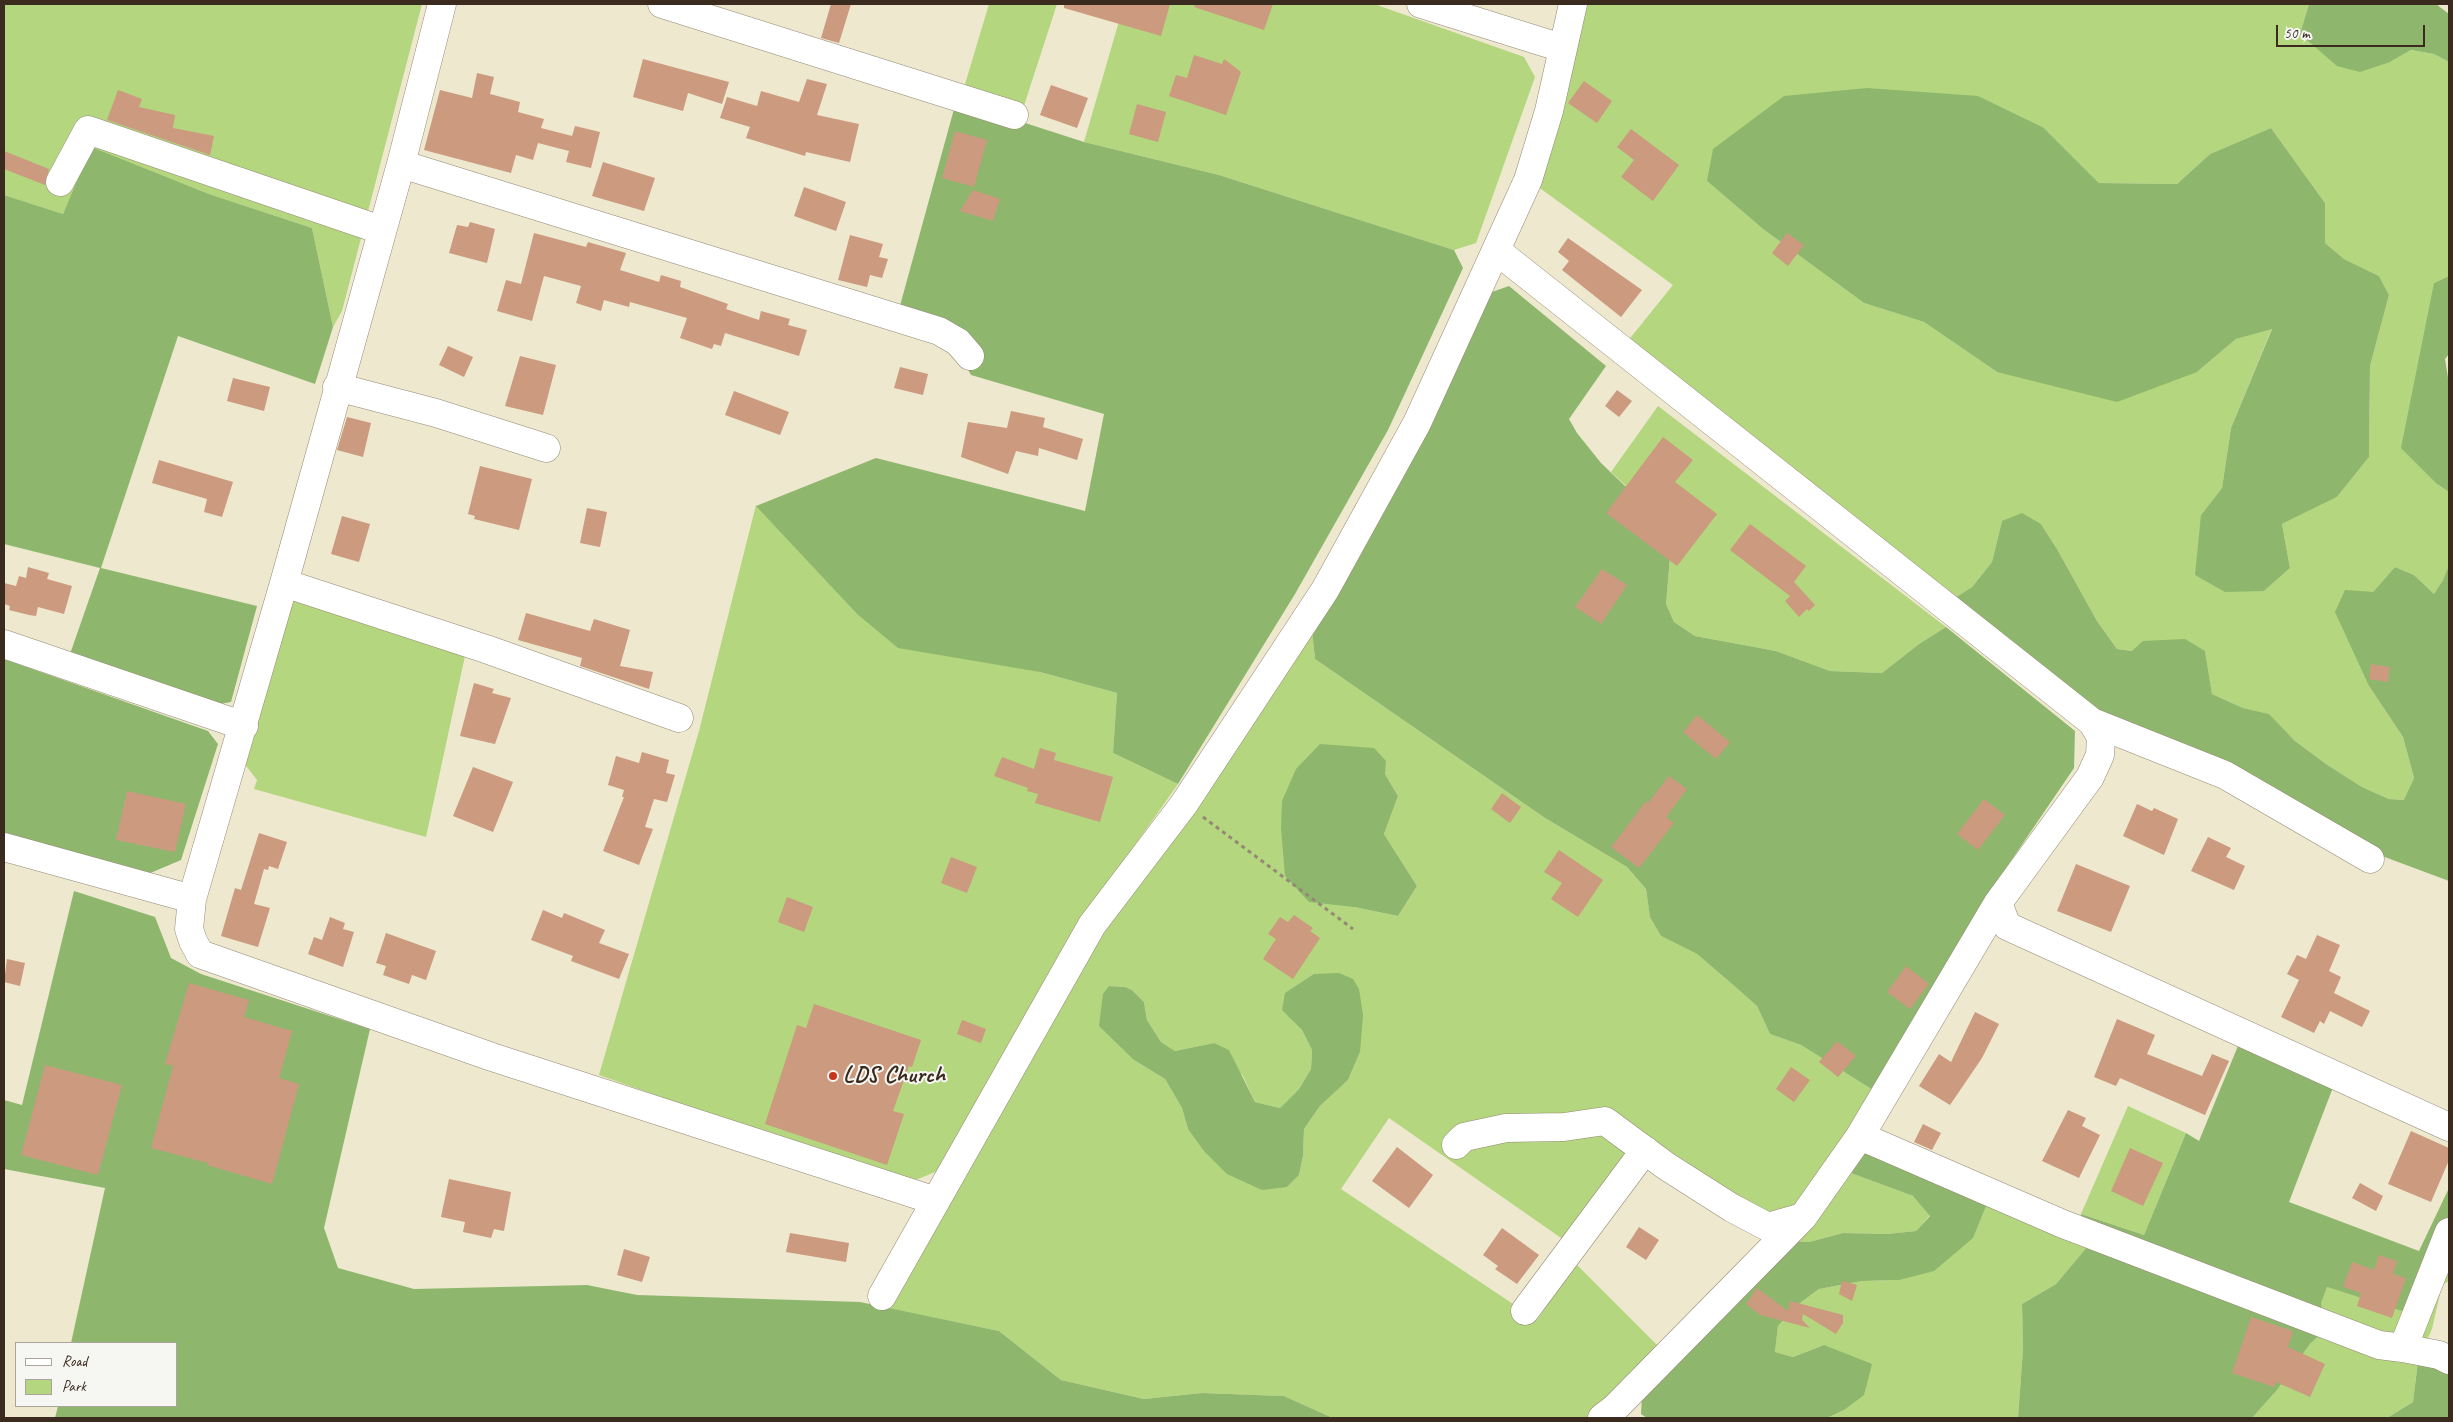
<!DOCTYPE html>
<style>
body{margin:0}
#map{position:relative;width:2453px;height:1422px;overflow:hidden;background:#ede8ce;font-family:Caveat,sans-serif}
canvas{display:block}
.frame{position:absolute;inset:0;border:5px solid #3b2a1e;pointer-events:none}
.legend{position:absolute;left:15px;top:1342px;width:162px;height:65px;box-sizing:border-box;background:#f6f6f2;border:1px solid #aba49d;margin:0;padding:6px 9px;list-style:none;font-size:15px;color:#3b2a1e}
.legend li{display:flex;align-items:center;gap:10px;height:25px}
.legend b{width:25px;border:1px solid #aba49d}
.scale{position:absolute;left:2276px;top:25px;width:149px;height:22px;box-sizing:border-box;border:2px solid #3b2a1e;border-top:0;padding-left:6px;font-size:15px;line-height:18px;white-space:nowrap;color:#3b2a1e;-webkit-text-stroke:4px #f6f6f2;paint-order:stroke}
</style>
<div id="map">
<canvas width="2453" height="1422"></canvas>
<div class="frame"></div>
<ul class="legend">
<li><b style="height:6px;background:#fff"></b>Road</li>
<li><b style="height:14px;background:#b3d67e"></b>Park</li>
</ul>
<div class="scale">50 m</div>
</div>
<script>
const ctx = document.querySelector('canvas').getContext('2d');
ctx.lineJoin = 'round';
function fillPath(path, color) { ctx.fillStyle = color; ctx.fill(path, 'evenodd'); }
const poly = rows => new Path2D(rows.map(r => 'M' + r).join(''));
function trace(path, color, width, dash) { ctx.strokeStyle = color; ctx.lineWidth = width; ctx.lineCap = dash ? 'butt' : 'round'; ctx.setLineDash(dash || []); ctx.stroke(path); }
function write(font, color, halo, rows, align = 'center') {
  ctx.font = font + ' Caveat,sans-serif'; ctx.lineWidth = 4; ctx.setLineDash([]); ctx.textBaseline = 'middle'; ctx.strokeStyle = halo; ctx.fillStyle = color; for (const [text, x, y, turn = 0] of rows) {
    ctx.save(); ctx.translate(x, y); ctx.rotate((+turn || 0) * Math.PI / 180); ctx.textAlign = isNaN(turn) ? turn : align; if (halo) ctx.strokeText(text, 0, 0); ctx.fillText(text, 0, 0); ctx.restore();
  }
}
fillPath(poly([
 [4,4,422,4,342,311,333,327,312,228,209,194,91,148,63,214,4,195],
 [989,4,1057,4,1019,121,963,91],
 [1124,4,1374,4,1524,57,1535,77,1476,243,1454,250,1219,175,1084,142],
 [1579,4,2309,4,2300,34,2390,62,2411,50,2434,54,2449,62,2449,276,2434,283,2437,484,2449,492,2449,565,2443,580,2434,594,2414,575,2395,567,2373,592,2369,686,2403,737,2414,778,2405,800,2389,799,2362,787,2326,764,2295,741,2268,714,2243,708,2212,694,2205,652,2132,651,2117,649,2097,621,2057,549,2041,524,2002,521,1992,562,1972,587,1950,601,1623,347,1673,285,1537,186],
 [2044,128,2099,183,2177,184,2210,154,2271,128,2325,203,2325,243,2344,259,2379,276,2389,295,2370,366,2369,457,2337,497,2282,524,2290,568,2264,591,2201,515,2222,488,2231,428,2272,328,2236,339,2197,372,1997,372,1924,322,1864,303,1763,229,1707,181],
 [1658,406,1946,627,1919,644,1882,673,1830,671,1776,651,1695,636,1674,622,1666,604,1670,557,1656,499,1626,486,1611,472],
 [756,505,856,613,1040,672,1117,693,1113,753,1178,784,1085,916,940,1170,913,1181,731,1122,599,1075,699,731],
 [297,596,466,651,426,837,254,789,257,780,244,763,277,605],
 [1312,630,1315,659,1545,818,1627,867,1646,889,1650,916,1661,936,1697,954,1732,984,1757,1006,1770,1034,1801,1045,1873,1090,1798,1213,1771,1218,1641,1132,1564,1240,1389,1118,1341,1189,1537,1320,1576,1264,1661,1349,1608,1403,1588,1418,1333,1418,1284,1396,1202,1393,1144,1399,1061,1380,999,1331,886,1308,1101,931],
 [1385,774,1398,796,1384,834,1417,886,1398,916,1354,907],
 [1109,986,1125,987,1132,990,1144,1002,1147,1020,1161,1042,1175,1051,1214,1043,1243,1076,1255,1102,1280,1108,1299,1089,1311,1069,1312,1050,1302,1030,1283,1010,1360,1052,1348,1080,1320,1106,1304,1129,1303,1156,1299,1175,1287,1187,1188,1129,1182,1108,1165,1079,1134,1060],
 [2128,1106,2186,1133,2144,1235,2081,1214],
 [1848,1172,1913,1196,1930,1215,1916,1231,1887,1234,1843,1233,1809,1242,1792,1241],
 [1990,1196,2087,1247,2056,1284,2022,1304,2023,1349,2018,1418,1827,1418,1844,1410,1824,1345,1793,1357,1775,1352,1778,1326,1796,1306,1819,1289,1862,1281,1899,1280],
 [2449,1247,2449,1281,2442,1285,2432,1329,2418,1360,2413,1402,2387,1418,2252,1418,2277,1390,2310,1344,2330,1325,2323,1316,2320,1303,2327,1287,2420,1316]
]), '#b3d67e');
fillPath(poly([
 [2309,4,2436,4,2449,14,2449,62,2434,54,2411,50,2390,62,2360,72,2337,66,2300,34],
 [1867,88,1978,96,2044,128,2099,183,2177,184,2210,154,2271,128,2325,203,2325,243,2344,259,2379,276,2389,295,2370,366,2369,457,2337,497,2282,524,2290,568,2264,591,2225,592,2195,575,2201,515,2222,488,2231,428,2272,329,2236,339,2197,372,2117,402,1997,372,1924,322,1864,303,1763,229,1707,181,1713,149,1784,96],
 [954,109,1019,121,1084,142,1219,175,1454,250,1463,268,1388,430,1295,594,1178,784,1113,753,1117,693,1040,672,898,648,856,613,756,506,876,458,1085,511,1104,414,971,375,955,346,898,313],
 [91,147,209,194,312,228,333,327,315,384,178,336,101,568,257,606,231,702,214,705,70,654,100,568,4,544,4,195,63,214],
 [2449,276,2449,354,2445,359,2449,384,2449,492,2437,484,2401,448,2434,283],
 [1509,286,1606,366,1569,419,1577,433,1601,463,1625,486,1656,499,1670,557,1666,604,1674,622,1695,636,1776,651,1830,671,1882,673,1919,644,1946,627,2075,731,2074,768,1985,899,1873,1090,1801,1045,1770,1034,1757,1006,1732,984,1697,954,1661,936,1650,917,1646,889,1627,867,1545,818,1315,659,1312,630,1368,541,1492,292],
 [2022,513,2041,524,2057,549,2097,621,2117,649,2132,651,2143,641,2185,639,2205,651,2212,694,2243,708,2269,714,2295,741,2326,764,2362,787,2389,799,2404,800,2414,778,2403,737,2369,686,2335,612,2345,590,2373,592,2395,567,2414,575,2434,594,2443,580,2449,565,2449,881,2374,853,2091,709,1950,601,1972,587,1992,562,2002,521],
 [4,659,208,731,218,744,181,860,148,874,4,837],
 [1320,744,1374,748,1386,761,1385,774,1398,796,1384,834,1417,886,1398,916,1354,907,1309,902,1285,876,1281,828,1282,801,1296,769],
 [74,891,155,917,171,958,201,974,370,1029,324,1228,338,1268,414,1289,587,1285,637,1295,860,1302,999,1331,1061,1380,1144,1399,1202,1393,1284,1396,1333,1418,55,1418,58,1406,176,1406,176,1343,71,1343,105,1188,4,1169,4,1100,22,1105],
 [1339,973,1353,979,1359,989,1363,1015,1360,1052,1348,1080,1320,1106,1304,1129,1303,1156,1299,1175,1287,1187,1262,1190,1227,1174,1204,1151,1188,1129,1182,1108,1165,1079,1134,1060,1099,1026,1103,994,1109,986,1125,987,1132,990,1144,1002,1147,1020,1161,1042,1175,1051,1214,1043,1229,1050,1255,1102,1280,1108,1299,1089,1311,1069,1312,1050,1302,1030,1282,1010,1285,993,1314,974],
 [2240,1041,2337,1077,2289,1202,2419,1251,2449,1188,2449,1247,2421,1317,2327,1287,2321,1303,2323,1316,2330,1325,2310,1344,2277,1390,2252,1418,2018,1418,2023,1349,2022,1304,2056,1284,2087,1247,2081,1214,2144,1235,2186,1133,2199,1141],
 [1864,1150,1990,1196,1973,1238,1934,1271,1899,1280,1862,1281,1819,1289,1796,1306,1778,1326,1775,1352,1793,1357,1824,1345,1872,1364,1864,1395,1844,1410,1827,1418,1647,1418,1641,1414,1642,1396,1792,1241,1809,1242,1843,1233,1887,1234,1916,1231,1930,1216,1913,1196,1848,1172],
 [2418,1361,2449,1371,2449,1418,2387,1418,2413,1402]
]), '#8eb76d');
fillPath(poly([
 [831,4,851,4,839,43,821,38],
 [1064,4,1170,4,1161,36,1064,8],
 [1195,4,1273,4,1264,30,1194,7],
 [1194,55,1222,64,1224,59,1241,72,1226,115,1169,96,1176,75,1187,78],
 [643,59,729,82,722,104,688,93,683,111,633,97],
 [477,73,494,77,490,94,520,102,518,112,544,119,541,128,572,136,575,126,600,132,591,168,566,162,569,151,538,143,533,160,516,155,511,173,424,150,440,90,472,98],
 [807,79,827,84,817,115,859,124,850,162,806,152,805,156,746,138,750,127,720,118,727,97,757,106,761,91,799,102],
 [1584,81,1612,101,1597,123,1568,103],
 [1051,85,1088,98,1077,128,1040,115],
 [118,90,142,99,139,107,175,115,173,128,214,136,210,155,107,120],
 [1137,104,1166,112,1158,142,1129,134],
 [1631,129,1679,165,1653,201,1621,177,1634,160,1617,147],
 [955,131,987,140,974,187,942,178],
 [4,151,49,169,45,185,4,169],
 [603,162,655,178,644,211,592,196],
 [804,187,846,202,836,231,794,216],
 [973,190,1000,199,993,221,960,211],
 [470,222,495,229,487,263,449,253,457,225,468,227],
 [534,233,586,247,588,242,626,253,620,270,659,282,661,275,681,281,680,287,728,304,726,309,759,320,761,311,790,319,788,325,807,330,799,356,725,333,721,346,714,344,712,349,680,338,687,318,630,302,629,307,604,300,601,311,576,303,581,286,544,276,532,321,497,311,506,280,521,284],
 [1787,233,1804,245,1788,266,1772,253],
 [850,235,883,244,879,257,888,259,882,278,870,275,867,287,838,280],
 [1568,238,1642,290,1621,317,1562,270,1569,261,1558,252],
 [448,346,473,357,464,377,439,365],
 [520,356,556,365,543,415,505,406],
 [900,367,928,374,923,395,894,388],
 [233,378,270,387,264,411,227,401],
 [1617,390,1632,401,1619,417,1605,406],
 [734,391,789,412,780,435,725,415],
 [1011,411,1045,418,1043,427,1083,439,1077,460,1039,448,1038,456,1016,451,1008,474,961,457,968,422,1007,428],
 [347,417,371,423,363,457,337,450],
 [1663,437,1693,460,1675,482,1717,514,1677,566,1606,513],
 [159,460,233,482,222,517,204,512,207,499,152,483],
 [480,466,532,479,519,530,474,519,475,516,468,514],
 [587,508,607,512,600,547,580,543],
 [342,516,370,524,359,562,331,554],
 [1750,524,1806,566,1794,582,1815,605,1809,611,1807,609,1799,617,1785,601,1790,596,1730,550],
 [28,567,49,573,47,579,72,586,64,614,38,607,36,616,29,615,9,610,10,606,4,604,4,583,16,586,19,576,26,578],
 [1602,569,1627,585,1601,624,1575,607],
 [526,613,590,631,594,619,630,630,620,666,653,672,649,689,580,666,582,658,518,640],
 [2371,664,2390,667,2388,682,2369,679],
 [474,683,494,689,492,693,511,698,495,744,460,736],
 [1697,715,1730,742,1716,759,1683,732],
 [1040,748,1056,753,1054,760,1113,777,1100,822,1035,803,1038,794,1027,791,1028,788,994,776,1002,757,1034,769],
 [642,752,669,760,666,773,675,775,667,802,654,799,645,827,653,829,639,865,603,851,624,797,622,797,624,790,608,785,616,756,639,763],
 [473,767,513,782,493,832,453,816],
 [1669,776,1687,789,1666,817,1674,823,1639,868,1611,847,1646,801,1648,803],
 [127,791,186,804,175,852,116,840],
 [1502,793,1521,807,1510,823,1491,809],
 [1984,799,2005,815,1978,850,1957,834],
 [2137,804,2152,811,2154,808,2178,819,2164,855,2123,836],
 [259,833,287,842,278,869,269,866,268,870,264,869,254,904,270,908,258,947,221,936,235,888,241,890],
 [2208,837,2231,848,2226,857,2245,866,2234,890,2191,871],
 [1559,850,1603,880,1578,917,1551,899,1562,883,1544,872],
 [951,857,977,867,967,893,941,883],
 [2076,864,2130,886,2111,932,2057,911],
 [787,897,813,907,804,932,778,922],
 [543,910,562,918,564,913,605,930,599,943,629,954,619,979,571,961,573,956,531,940],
 [1294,915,1313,928,1310,931,1320,938,1293,979,1263,959,1276,939,1268,934,1280,917,1288,922],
 [330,917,345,923,343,929,354,932,343,967,308,954,314,937,322,940],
 [386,933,436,951,426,980,412,975,409,984,383,975,386,966,376,963],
 [2317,935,2340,945,2329,971,2341,977,2334,993,2370,1011,2362,1027,2330,1011,2324,1024,2320,1021,2314,1033,2281,1017,2299,980,2287,974,2297,955,2306,959],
 [7,959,25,963,20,986,4,982],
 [1906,966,1929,984,1910,1009,1887,992],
 [189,983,249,1000,244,1017,292,1031,279,1078,299,1084,272,1184,207,1165,208,1163,151,1148,173,1066,165,1064],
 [814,1004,921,1040,912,1067,909,1066,893,1111,904,1114,887,1165,765,1124,797,1025,806,1028],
 [1975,1012,1999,1024,1982,1058,1950,1105,1919,1086,1939,1054,1951,1062],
 [2117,1019,2155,1035,2147,1054,2202,1076,2212,1054,2229,1061,2205,1115,2120,1078,2116,1086,2094,1077],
 [962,1020,986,1029,981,1043,957,1034],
 [1837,1041,1856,1056,1838,1077,1819,1062],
 [45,1065,122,1085,98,1175,21,1155],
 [1791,1067,1810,1080,1794,1102,1776,1089],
 [2068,1110,2086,1118,2082,1126,2100,1135,2079,1178,2042,1161],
 [1923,1124,1941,1133,1932,1150,1914,1142],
 [2411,1131,2449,1148,2449,1160,2431,1202,2388,1184],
 [1397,1147,1433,1175,1409,1208,1372,1181],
 [2130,1148,2163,1163,2143,1206,2111,1191],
 [449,1179,511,1192,504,1231,494,1229,491,1238,463,1232,465,1222,441,1217],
 [2360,1183,2383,1196,2376,1211,2352,1198],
 [1639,1227,1659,1240,1646,1260,1626,1247],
 [1502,1228,1539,1255,1517,1284,1495,1269,1498,1266,1483,1255],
 [790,1233,849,1243,846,1262,786,1252],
 [624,1249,650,1257,642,1282,617,1275],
 [2379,1255,2397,1261,2393,1274,2406,1278,2392,1318,2357,1306,2361,1293,2343,1287,2352,1262,2374,1270],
 [1842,1281,1857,1285,1852,1301,1839,1294],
 [1757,1288,1788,1311,1790,1301,1843,1315,1843,1323,1836,1334,1803,1314,1802,1320,1810,1328,1760,1315,1746,1304],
 [2251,1317,2293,1331,2288,1347,2325,1364,2310,1397,2276,1382,2274,1387,2232,1373]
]), '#cc9a7f');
const minor = poly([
 [442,4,401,164,284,583,192,899,189,929,193,941,200,954,492,1057,936,1201],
 [662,4,1014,115],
 [1421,4,1562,48],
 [401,164,939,331,958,342,970,356],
 [60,182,88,130,381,230],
 [337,387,436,413,546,448],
 [284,583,486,649,679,718],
 [4,644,244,726],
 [2092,722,2225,775,2370,859],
 [4,847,192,899],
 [1998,903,2007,926,2449,1127],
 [1860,1136,2063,1224,2379,1345,2403,1348],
 [1456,1145,1464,1137,1506,1128,1564,1127,1605,1121,1666,1166,1732,1208,1768,1227,1803,1217,1860,1136,1998,903,2090,777,2100,755,2101,737,2092,722,1497,251],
 [2449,1232,2403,1348,2439,1355,2449,1360],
 [882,1296,1092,925,1184,804,1325,590,1417,423,1528,180,1549,111,1573,4],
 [1525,1311,1645,1150],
 [1602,1418,1615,1408,1802,1218]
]);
trace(minor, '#948976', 29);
trace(poly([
 [1203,817,1353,929]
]), '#948976', 3, [4, 4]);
trace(minor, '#fff', 28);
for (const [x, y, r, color] of [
 [833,1076,5,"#c8321e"]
]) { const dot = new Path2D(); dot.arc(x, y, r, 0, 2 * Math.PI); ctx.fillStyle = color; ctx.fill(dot); trace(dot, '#f6f6f2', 2); }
write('bold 24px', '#3b2a1e', '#f6f6f2', [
 ["LDS Church",843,1076]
], 'left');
</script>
